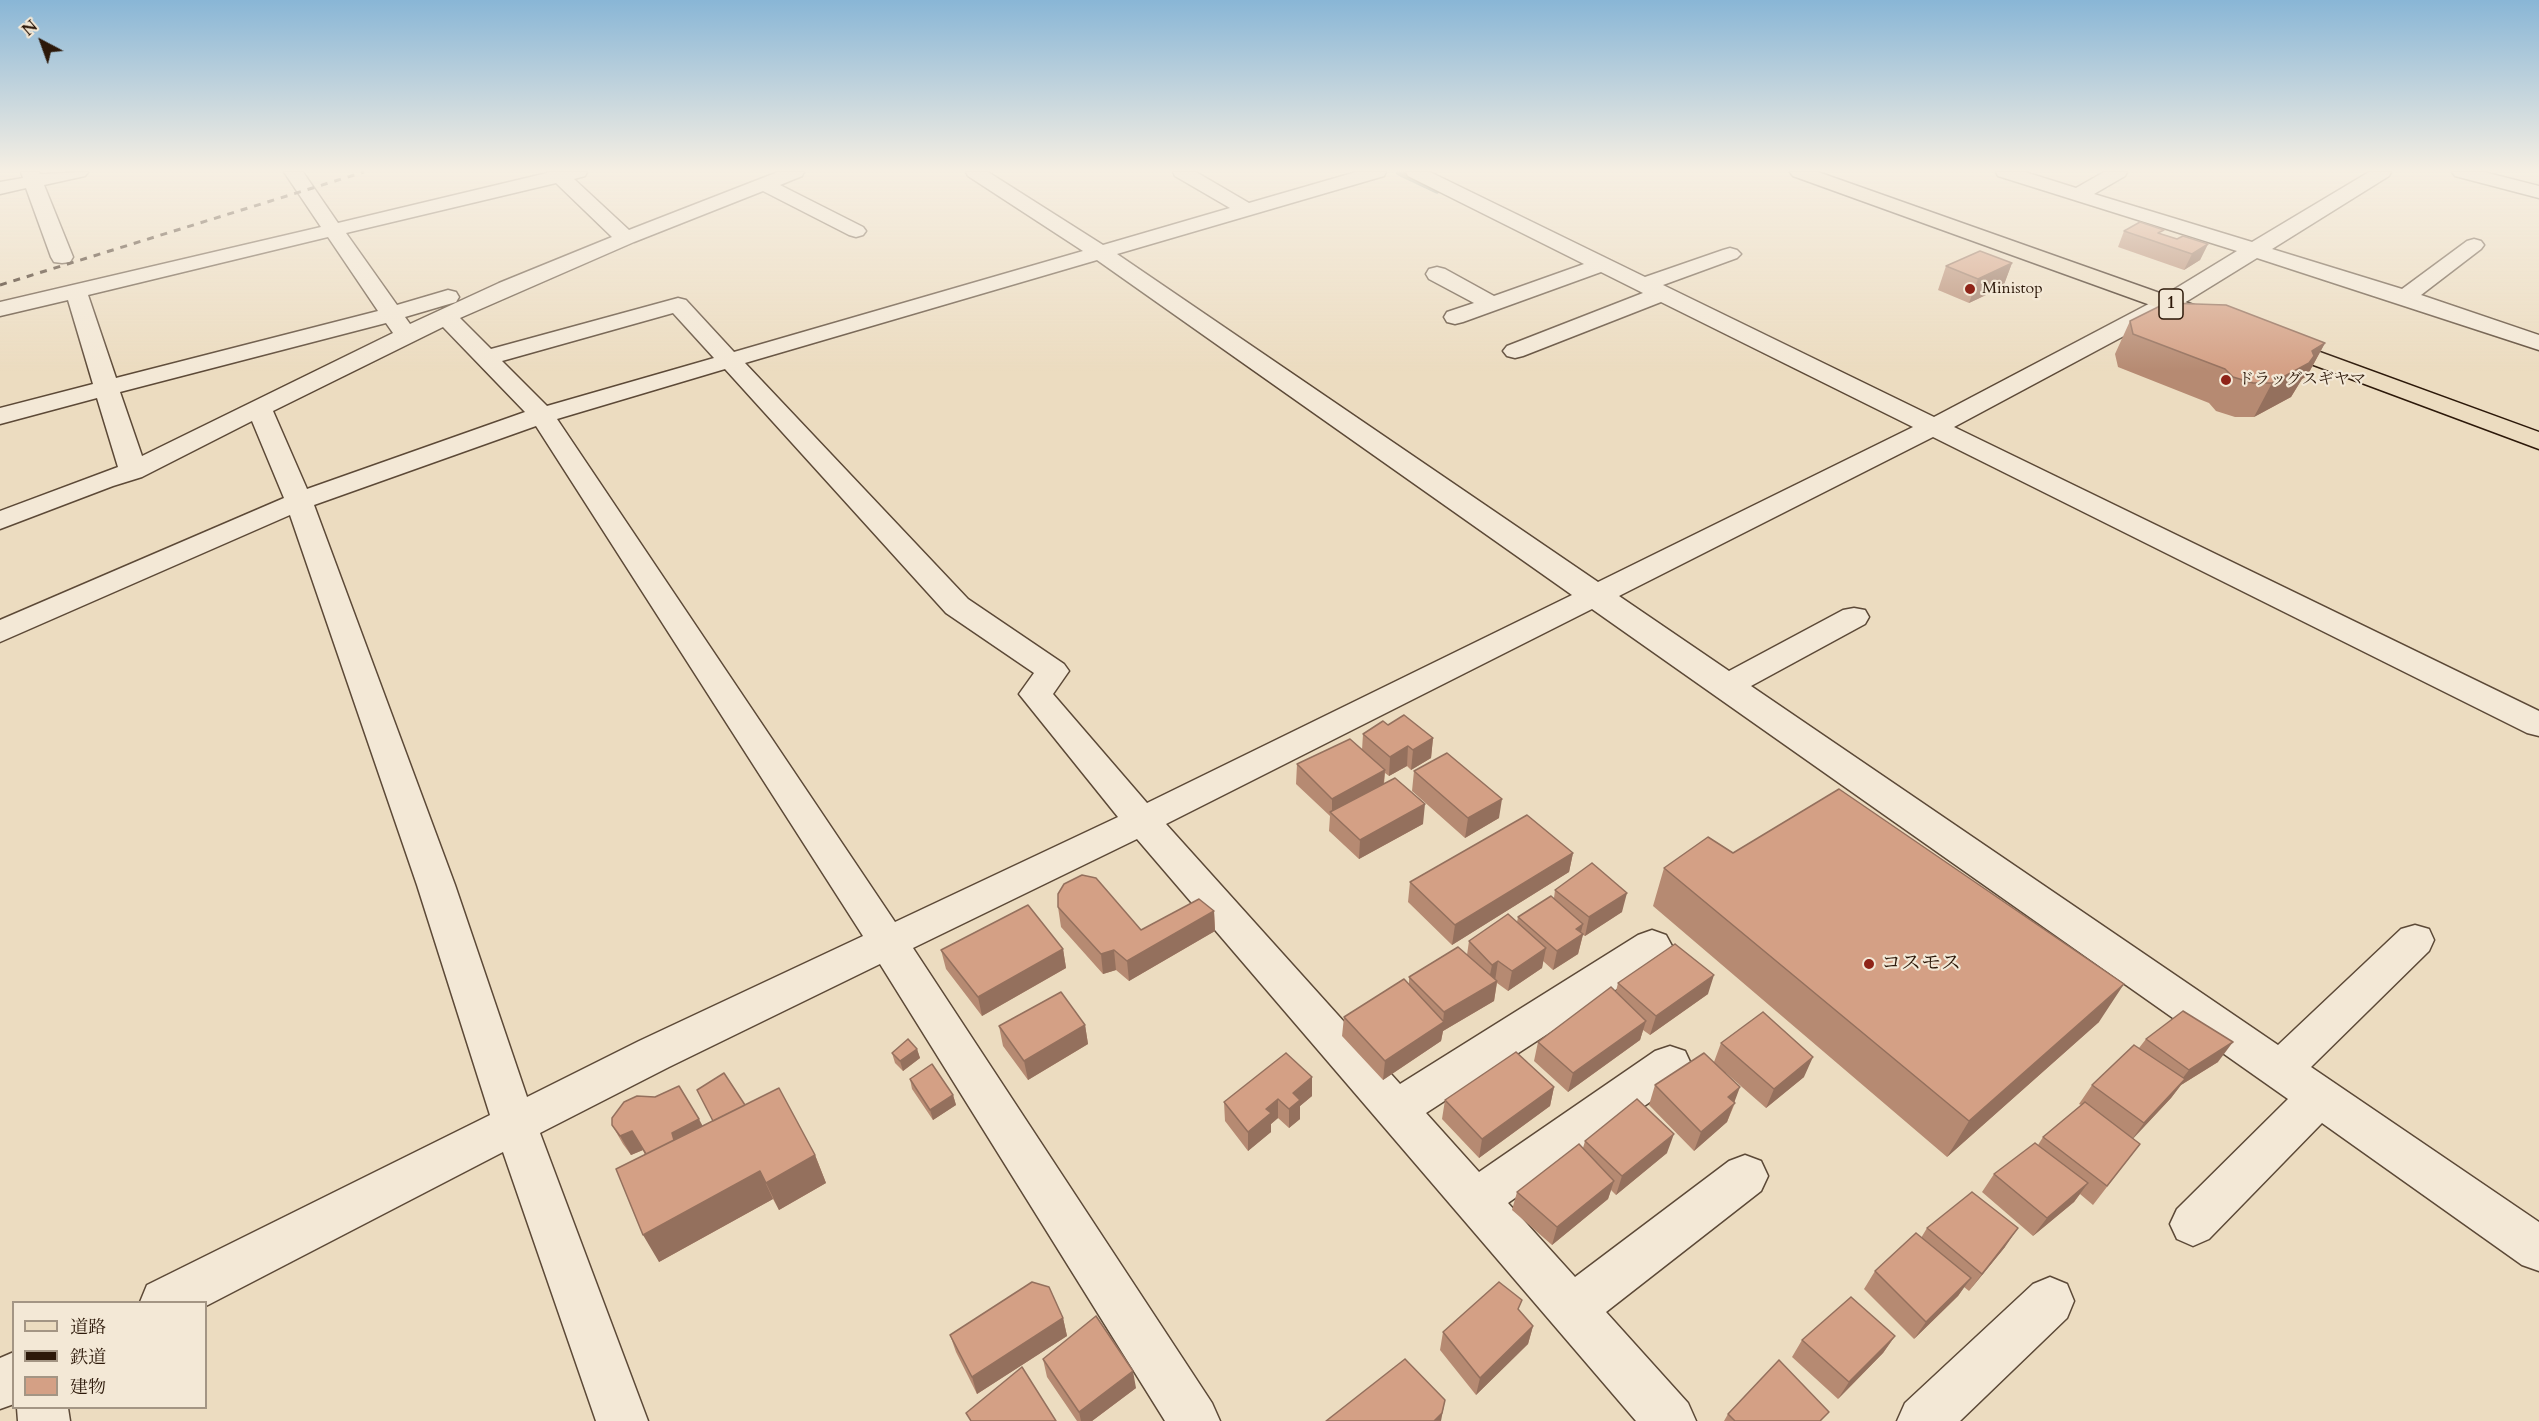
<!DOCTYPE html>
<meta charset="utf-8">
<style>
body{margin:0}
#map{position:relative;width:2539px;height:1421px;overflow:hidden;background:#ecdcc0;font-family:Cardo,"Noto Serif JP",serif}
canvas{display:block}
.legend{position:absolute;left:12px;top:1301px;width:195px;height:108px;box-sizing:border-box;background:#f3e8d6;border:2px solid #a39584;margin:0;padding:8px 10px;list-style:none;font-size:18px;color:#2c1809}
.legend li{display:flex;align-items:center;gap:12px;height:30px}
.legend b{width:30px;border:2px solid #a39584}
.north{position:absolute;left:12px;top:12px;width:60px;height:60px;-webkit-text-stroke:4px #f3e8d6;paint-order:stroke;rotate:319deg;font-size:16px;font-weight:700;line-height:24px;text-align:center;color:#2c1809}
.north::after{content:'';display:block;margin:auto;width:21px;height:27px;background:#2c1809;clip-path:polygon(50% 0,100% 100%,50% 72%,0 100%)}
</style>
<div id="map">
<canvas width="2539" height="1421"></canvas>
<ul class="legend">
<li><b style="height:8px;background:#ecdcc0"></b>道路</li>
<li><b style="height:8px;background:#2c1809"></b>鉄道</li>
<li><b style="height:16px;background:#d4a085"></b>建物</li>
</ul>
<div class="north">N</div>
</div>
<script>
const ctx = document.querySelector('canvas').getContext('2d');
ctx.lineJoin = 'round';
const poly = rows => new Path2D(rows.map(r => 'M' + r).join(''));
function trace(path, color, width, dash) { ctx.strokeStyle = color; ctx.lineWidth = width; ctx.lineCap = dash ? 'butt' : 'round'; ctx.setLineDash(dash || []); ctx.stroke(path); }
function fillPath(path, color) { ctx.fillStyle = color; ctx.fill(path, 'evenodd'); }
function write(font, color, halo, rows, align = 'center') {
  ctx.font = font + ' Cardo,"Noto Serif JP",serif'; ctx.lineWidth = 4.5; ctx.setLineDash([]); ctx.textBaseline = 'middle'; ctx.strokeStyle = halo; ctx.fillStyle = color; for (const [text, x, y, turn = 0] of rows) {
    ctx.save(); ctx.translate(x, y); ctx.rotate((+turn || 0) * Math.PI / 180); ctx.textAlign = isNaN(turn) ? turn : align; if (halo) ctx.strokeText(text, 0, 0); ctx.fillText(text, 0, 0); ctx.restore();
  }
}
trace(poly([
 [1399,172,1437,190]
]), '#6f7974', 7);
const minor = poly([
 [21,172,39,172,40,174,88,172,85,176,44,185,73,257,70,262,62,263,54,262,51,257,26,188,0,194,0,182,23,178,21,172],
 [284,172,303,172,338,223,547,173,547,172,587,172,585,176,574,179,629,230,778,172,804,172,802,176,780,185,863,227,866,231,863,235,856,237,849,235,763,191,634,242,460,318,491,349,678,298,686,300,734,352,1083,251,968,176,966,172,988,172,1103,245,1230,208,1175,176,1173,172,1196,172,1249,203,1356,172,1386,172,1384,176,1117,254,1598,582,1913,427,1661,302,1523,356,1515,358,1507,356,1503,351,1507,346,1643,293,1601,272,1463,322,1455,324,1447,322,1444,317,1447,312,1474,303,1429,279,1426,274,1429,269,1437,267,1445,269,1494,296,1584,264,1408,176,1406,172,1430,172,1645,277,1723,250,1730,248,1737,250,1741,254,1737,258,1663,285,1934,417,2160,298,2237,251,1998,176,1996,172,2025,172,2076,188,2104,172,2127,172,2125,176,2094,194,2252,242,2369,172,2391,172,2389,176,2272,249,2402,289,2467,241,2474,239,2481,241,2484,245,2481,249,2421,295,2539,335,2539,350,2257,258,2176,308,1954,427,2539,711,2539,736,2527,733,1933,437,1619,596,1729,671,1843,610,1854,608,1865,610,1869,617,1865,624,1751,686,2278,1045,2401,929,2415,925,2429,929,2434,940,2429,951,2311,1067,2539,1222,2539,1271,2522,1265,2322,1123,2209,1239,2193,1246,2177,1239,2170,1224,2177,1209,2288,1099,1592,609,1166,824,1400,1084,1638,935,1652,930,1666,935,1672,946,1666,957,1426,1113,1479,1172,1655,1051,1670,1046,1685,1051,1691,1064,1685,1077,1508,1203,1575,1277,1729,1161,1745,1155,1761,1161,1768,1176,1761,1191,1606,1312,1688,1403,1696,1421,1636,1421,1137,839,913,948,1212,1403,1220,1421,1165,1421,880,964,669,1067,540,1133,648,1421,596,1421,503,1152,206,1306,206,1302,140,1302,147,1285,490,1115,417,885,290,515,0,642,0,620,284,498,252,421,142,477,113,486,0,529,0,511,118,467,97,398,0,424,0,408,93,384,68,300,0,316,0,302,321,227,284,172],
 [556,183,612,237,499,283,410,324,405,317,456,302,459,297,456,292,448,290,397,305,346,233,556,183],
 [328,237,378,311,116,378,88,295,328,237],
 [1097,260,1572,595,1147,803,1053,694,1069,671,1064,664,968,599,745,363,1097,260],
 [673,313,714,358,547,406,502,361,673,313],
 [386,323,393,333,142,456,120,392,386,323],
 [443,327,525,412,307,489,273,411,443,327],
 [725,369,946,613,1034,673,1019,694,1118,817,895,922,557,419,725,369],
 [536,426,863,936,639,1041,527,1097,455,885,314,505,536,426],
 [2452,172,2484,172,2539,186,2539,198,2455,176,2452,172],
 [2050,1277,2067,1284,2074,1301,2067,1318,1960,1421,1897,1421,1905,1403,2033,1284,2050,1277],
 [14,1352,14,1404,0,1409,0,1358,14,1352],
 [17,1408,68,1408,70,1421,18,1421,17,1408]
]);
const major = poly([
 [1790,172,1818,172,2219,314,2222,319,2219,324,2211,326,2203,324,1793,176,1790,172],
 [2276,336,2539,432,2539,449,2268,348,2264,343,2268,338,2276,336]
]);
trace(minor, '#5c4937', 3);
trace(major, '#2c1809', 3);
fillPath(minor, '#f3e8d6');
fillPath(major, '#ecdcc0');
trace(poly([
 [0,285,364,172]
]), '#2c1809', 3, [7, 7]);
fillPath(poly([
 [2124,231,2162,234,2177,239,2208,244,2200,260,2184,270,2118,247],
 [2012,263,2003,287,1969,303,1938,290,1946,266],
 [2130,321,2325,343,2307,376,2302,379,2291,397,2254,417,2235,417,2216,411,2209,403,2118,367,2115,354],
 [1388,725,1433,738,1431,758,1411,770,1407,766,1389,776,1385,773,1384,784,1423,824,1359,859,1329,831,1330,816,1296,784,1297,764,1362,750,1363,734],
 [1414,771,1499,818,1465,838,1412,791],
 [1573,853,1569,872,1452,945,1408,902,1410,882],
 [1733,853,2099,1022,1947,1157,1653,906,1664,868],
 [1555,890,1622,912,1585,936,1583,935,1578,954,1553,970,1543,961,1542,968,1508,991,1497,983,1494,1001,1443,1031,1441,1041,1383,1080,1342,1036,1344,1017,1409,984,1409,977,1467,955,1469,941,1517,922,1518,917,1554,898],
 [1058,907,1141,930,1214,911,1215,931,1129,981,1116,970,1103,974,1061,927],
 [1063,949,1066,968,982,1016,946,969,941,950],
 [1618,983,1708,994,1650,1035,1643,1030,1640,1040,1568,1092,1534,1061,1538,1042,1616,991],
 [1085,1025,1088,1044,1028,1080,1003,1046,999,1026],
 [2146,1039,2218,1062,2181,1085,2171,1098,2133,1138,2140,1144,2093,1205,2080,1194,2074,1202,2033,1236,1982,1192,1994,1174,2038,1145,2043,1137,2081,1105,2079,1104,2092,1085,2139,1048],
 [1721,1043,1804,1077,1766,1108,1726,1073,1735,1103,1727,1122,1694,1151,1649,1105,1655,1085,1714,1062],
 [917,1049,920,1058,903,1071,895,1063,892,1053],
 [1312,1077,1312,1096,1300,1106,1300,1119,1289,1128,1278,1118,1271,1124,1271,1132,1248,1151,1225,1121,1224,1102],
 [910,1079,953,1095,956,1105,933,1120,912,1089],
 [1554,1087,1550,1106,1479,1158,1442,1119,1445,1100],
 [745,1105,815,1155,826,1183,779,1210,773,1199,659,1262,645,1155,643,1150,631,1155,623,1144,612,1125,703,1126],
 [1585,1141,1667,1153,1616,1195,1611,1190,1608,1199,1552,1245,1512,1210,1517,1192,1583,1148],
 [1927,1228,2005,1247,1969,1291,1964,1287,1958,1296,1914,1339,1864,1289,1875,1271,1921,1238],
 [1519,1310,1533,1326,1528,1344,1476,1395,1440,1350,1443,1332],
 [1063,1318,1067,1336,977,1394,956,1352,950,1335],
 [1895,1336,1883,1353,1838,1399,1792,1357,1802,1340],
 [1043,1359,1136,1388,1092,1421,1077,1421,1047,1377],
 [1728,1414,1823,1421,1724,1421]
]), '#b68a72');
fillPath(poly([
 [2208,244,2200,260,2184,270,2192,254],
 [2012,263,2003,287,1969,303,1978,279],
 [2325,343,2307,376,2302,379,2291,397,2254,417,2272,383,2312,351],
 [1433,738,1431,758,1411,770,1413,750],
 [1408,746,1407,766,1389,776,1390,757],
 [1385,770,1383,789,1332,814,1332,799],
 [1502,799,1499,818,1465,838,1468,818],
 [1425,804,1423,824,1359,859,1360,840],
 [1573,853,1569,872,1452,945,1455,925],
 [1627,893,1622,912,1585,936,1589,917],
 [1214,911,1215,931,1129,981,1127,961],
 [1583,924,1580,936,1583,934,1578,954,1553,970,1557,951,1576,929],
 [1546,948,1542,968,1508,991,1512,971],
 [1063,949,1066,968,982,1016,978,997],
 [1114,950,1116,970,1103,974,1101,954],
 [1498,961,1495,981,1488,984,1492,965],
 [1714,975,1708,994,1650,1035,1656,1016],
 [1497,981,1494,1001,1443,1031,1441,1041,1383,1080,1385,1061,1443,1022,1444,1012],
 [2124,984,2099,1022,1947,1157,1969,1121],
 [1646,1021,1640,1040,1568,1092,1573,1073],
 [1085,1025,1088,1044,1028,1080,1024,1061],
 [2233,1042,2218,1062,2181,1085,2171,1098,2130,1142,2144,1123,2174,1089,2189,1070],
 [917,1049,920,1058,903,1071,900,1061],
 [1813,1057,1804,1077,1766,1108,1774,1089],
 [1312,1077,1312,1096,1300,1106,1300,1119,1289,1128,1289,1109,1293,1093],
 [1554,1087,1550,1106,1479,1158,1482,1139],
 [1740,1087,1727,1122,1694,1151,1701,1132,1728,1097],
 [953,1095,956,1105,933,1120,930,1110],
 [1278,1099,1278,1118,1271,1124,1271,1132,1248,1151,1248,1132,1266,1109],
 [699,1119,709,1138,651,1163,672,1133],
 [632,1131,643,1150,631,1155,620,1136],
 [1674,1134,1667,1153,1616,1195,1622,1176],
 [815,1155,826,1183,779,1210,766,1183],
 [760,1171,773,1199,659,1262,643,1235],
 [1614,1181,1608,1199,1552,1245,1557,1227],
 [2088,1183,2074,1202,2033,1236,2047,1218],
 [2018,1228,2005,1247,1969,1291,1982,1274],
 [1971,1278,1958,1296,1914,1339,1926,1322],
 [1063,1318,1067,1336,977,1394,972,1377],
 [1533,1326,1528,1344,1476,1395,1480,1378],
 [1895,1336,1883,1353,1838,1399,1849,1382],
 [1133,1371,1136,1388,1092,1421,1081,1421,1079,1412],
 [1445,1400,1441,1421,1434,1421]
]), '#94705d');
const building = poly([
 [2140,222,2164,230,2158,233,2177,239,2183,236,2208,244,2192,254,2124,231,2140,222],
 [1980,251,2012,263,1978,279,1946,266,1980,251],
 [2166,303,2226,305,2325,343,2312,351,2314,356,2309,363,2272,383,2253,383,2233,377,2225,369,2133,334,2130,321,2166,303],
 [1404,715,1433,738,1413,750,1408,746,1390,757,1363,734,1383,721,1388,725,1404,715],
 [1350,739,1385,770,1332,799,1297,764,1350,739],
 [1447,753,1502,799,1468,818,1414,771,1447,753],
 [1395,778,1425,804,1360,840,1330,812,1395,778],
 [1839,789,2124,984,1969,1121,1664,868,1708,837,1733,853,1839,789],
 [1527,815,1573,853,1455,925,1410,882,1527,815],
 [1592,863,1627,893,1589,917,1555,890,1592,863],
 [1082,875,1096,878,1141,930,1199,899,1214,911,1127,961,1114,950,1101,954,1058,907,1058,894,1064,884,1082,875],
 [1551,896,1583,924,1576,929,1583,934,1557,951,1518,917,1551,896],
 [1028,905,1063,949,978,997,941,950,1028,905],
 [1508,914,1546,948,1512,971,1498,961,1492,965,1469,941,1508,914],
 [1675,944,1714,975,1656,1016,1618,983,1675,944],
 [1458,947,1497,981,1444,1012,1409,977,1458,947],
 [1404,979,1444,1022,1385,1061,1344,1017,1404,979],
 [1611,987,1646,1021,1573,1073,1538,1042,1611,987],
 [1061,992,1085,1025,1024,1061,999,1026,1061,992],
 [2183,1011,2233,1042,2189,1070,2146,1039,2183,1011],
 [1763,1012,1813,1057,1774,1089,1721,1043,1763,1012],
 [908,1039,917,1049,900,1061,892,1053,908,1039],
 [2134,1045,2185,1079,2144,1123,2092,1085,2134,1045],
 [1516,1052,1554,1087,1482,1139,1445,1100,1516,1052],
 [1286,1053,1312,1077,1293,1093,1300,1100,1289,1109,1278,1099,1266,1109,1271,1113,1248,1132,1224,1102,1286,1053],
 [1704,1053,1740,1087,1728,1097,1735,1103,1701,1132,1655,1085,1704,1053],
 [932,1064,953,1095,930,1110,910,1079,932,1064],
 [724,1073,745,1105,713,1121,697,1090,724,1073],
 [679,1086,699,1119,672,1133,674,1140,646,1154,632,1131,620,1136,612,1125,612,1118,624,1102,637,1096,655,1097,679,1086],
 [779,1088,815,1155,766,1183,760,1171,643,1235,616,1169,779,1088],
 [1637,1099,1674,1134,1622,1176,1585,1141,1637,1099],
 [2085,1102,2140,1144,2107,1186,2043,1137,2085,1102],
 [2035,1143,2088,1183,2047,1218,1994,1174,2035,1143],
 [1579,1144,1614,1181,1557,1227,1517,1192,1579,1144],
 [1972,1192,2018,1228,1982,1274,1927,1228,1972,1192],
 [1916,1233,1971,1278,1926,1322,1875,1271,1916,1233],
 [1032,1282,1049,1287,1063,1318,972,1377,950,1335,1032,1282],
 [1499,1282,1522,1300,1518,1309,1533,1326,1480,1378,1443,1332,1499,1282],
 [1851,1297,1895,1336,1849,1382,1802,1340,1851,1297],
 [1096,1316,1133,1371,1079,1412,1043,1359,1096,1316],
 [1405,1359,1445,1400,1442,1413,1434,1421,1326,1421,1405,1359],
 [1779,1360,1829,1412,1820,1421,1735,1421,1728,1414,1779,1360],
 [1022,1367,1056,1421,971,1421,966,1413,1022,1367]
]);
fillPath(building, '#d4a085');
trace(building, '#94705d', 1.5);
const sky = ctx.createLinearGradient(0, 0, 0, 371);
sky.addColorStop(0, '#89b6d6');
sky.addColorStop(0.46, '#f6efe3');
sky.addColorStop(1, '#f6efe300');
ctx.fillStyle = sky;
ctx.fillRect(0, 0, 2539, 371);
for (const [x, y, r, color] of [
 [1970,289,6,"#8f2418"],
 [2226,380,6,"#8f2418"],
 [1869,964,6,"#8f2418"]
]) { const dot = new Path2D(); dot.arc(x, y, r, 0, 2 * Math.PI); ctx.fillStyle = color; ctx.fill(dot); trace(dot, '#f3e8d6', 2); }
write('16px', '#2c1809', '#f3e8d6', [
 ["Ministop",1982,289],
 ["ドラッグスギヤマ",2238,380]
], 'left');
for (const [x, y, w] of [
 [2171,304,24]
]) { const box = new Path2D(); box.roundRect(x - w / 2, y - 15, w, 30, 4.5); ctx.fillStyle = '#f3e8d6'; ctx.fill(box); trace(box, '#2c1809', 1.5); }
write('bold 18px', '#2c1809', null, [
 ["1",2171,304]
]);
write('20px', '#2c1809', '#f3e8d6', [
 ["コスモス",1881,964]
], 'left');
</script>
